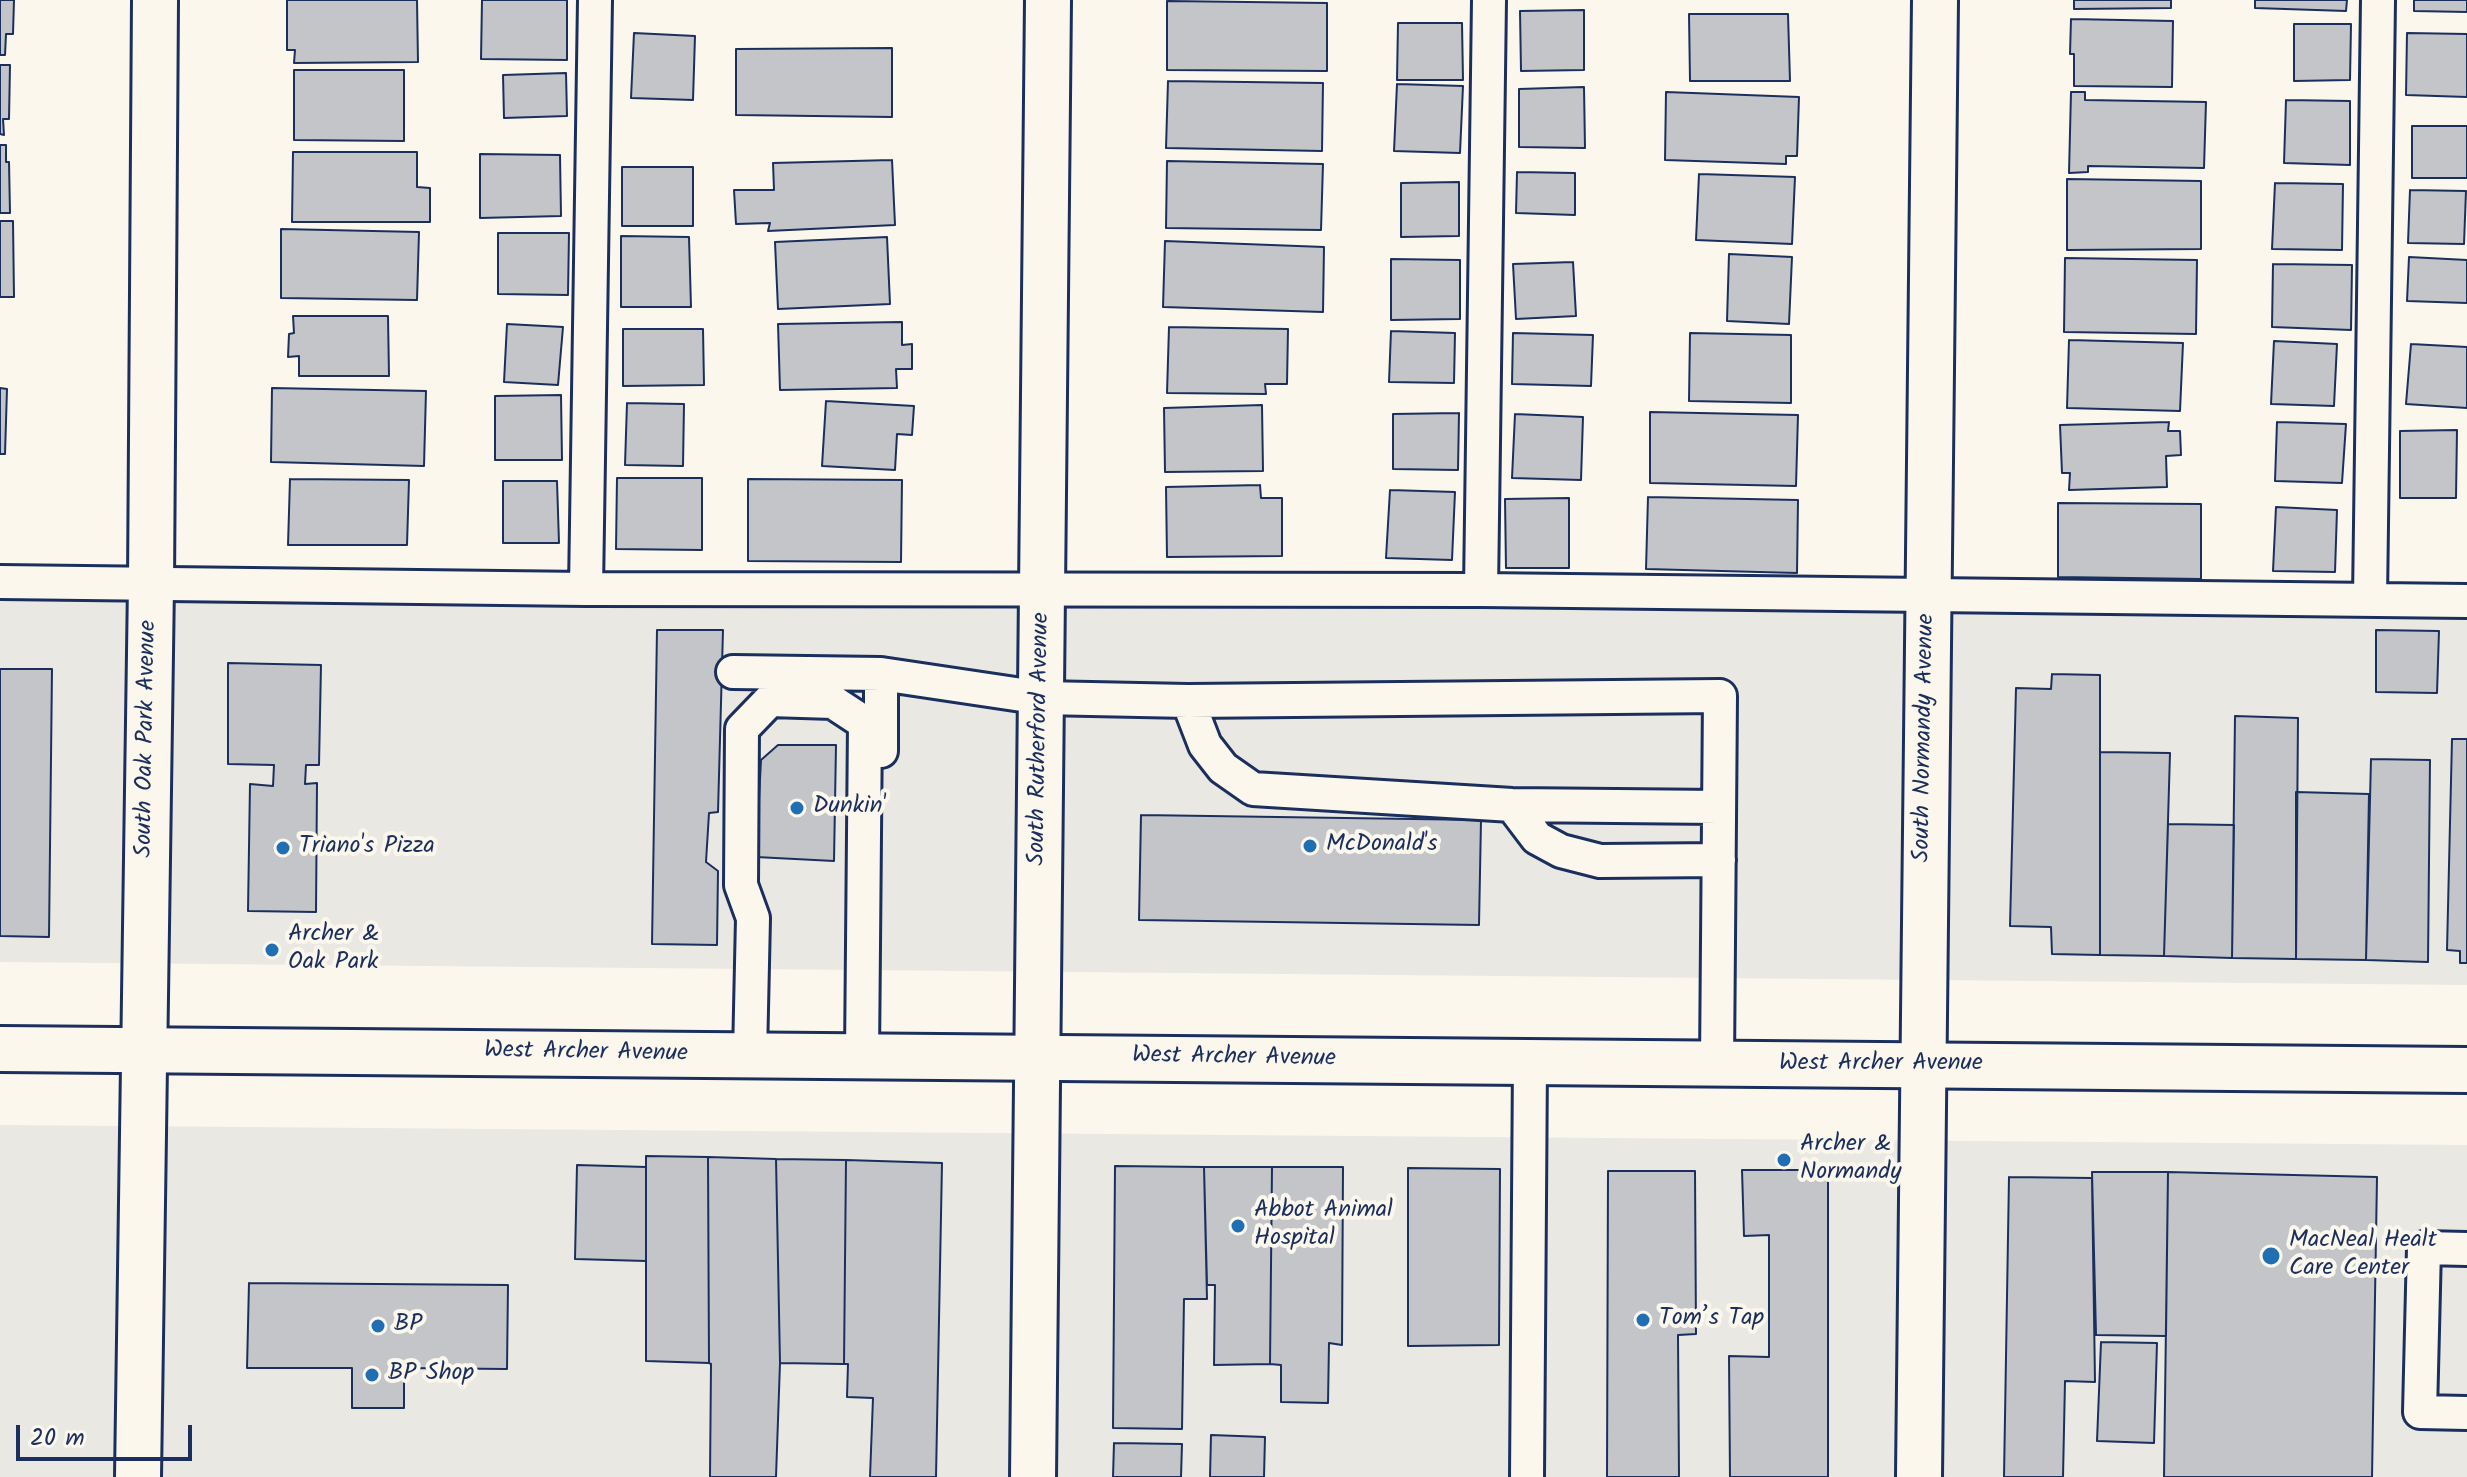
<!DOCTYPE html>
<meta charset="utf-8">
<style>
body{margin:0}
#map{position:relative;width:2467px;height:1477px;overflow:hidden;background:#fbf7ec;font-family:Kalam,sans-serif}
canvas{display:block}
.scale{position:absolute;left:16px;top:1425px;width:176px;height:36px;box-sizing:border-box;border:4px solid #1b2f5e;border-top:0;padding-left:10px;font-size:24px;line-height:28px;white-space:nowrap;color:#1b2f5e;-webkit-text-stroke:6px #fbf7ec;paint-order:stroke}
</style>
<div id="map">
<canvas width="2467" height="1477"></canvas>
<div class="scale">20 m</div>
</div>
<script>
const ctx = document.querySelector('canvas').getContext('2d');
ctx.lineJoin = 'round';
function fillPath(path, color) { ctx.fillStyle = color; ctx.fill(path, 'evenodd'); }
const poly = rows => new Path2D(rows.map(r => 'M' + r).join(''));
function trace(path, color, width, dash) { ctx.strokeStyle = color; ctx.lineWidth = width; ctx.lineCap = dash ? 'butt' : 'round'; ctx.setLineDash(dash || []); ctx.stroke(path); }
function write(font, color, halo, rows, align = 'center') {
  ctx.font = font + ' Kalam,sans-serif'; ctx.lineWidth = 8; ctx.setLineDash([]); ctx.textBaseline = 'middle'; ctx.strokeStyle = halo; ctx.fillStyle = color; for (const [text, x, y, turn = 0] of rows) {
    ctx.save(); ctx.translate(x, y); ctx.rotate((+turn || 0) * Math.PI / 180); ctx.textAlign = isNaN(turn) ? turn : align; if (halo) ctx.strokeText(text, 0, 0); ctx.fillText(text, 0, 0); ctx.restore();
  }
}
fillPath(poly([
 [0,598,2467,614,2467,985,0,962],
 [0,1125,2467,1145,2467,1477,0,1477]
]), '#eae8e2');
const building = poly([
 [0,0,14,0,13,34,6,34,5,55,0,55,0,0],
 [287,0,417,0,418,62,294,63,295,50,287,50,287,0],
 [482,0,567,0,567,60,481,59,482,0],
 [2074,0,2171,0,2171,8,2074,9,2074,0],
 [2255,0,2347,0,2346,11,2255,8,2255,0],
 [2414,0,2467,0,2467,12,2414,11,2414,0],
 [1167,1,1327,3,1327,71,1167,70,1167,1],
 [1584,10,1584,70,1521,71,1520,11,1584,10],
 [1689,14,1788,14,1790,81,1690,81,1689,14],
 [2071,19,2173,21,2172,87,2074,86,2074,54,2070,54,2071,19],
 [1398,23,1462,23,1463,80,1397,80,1398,23],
 [2294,24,2351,24,2350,80,2294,81,2294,24],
 [634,33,695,36,693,100,631,98,634,33],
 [2407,33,2467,34,2467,97,2406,95,2407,33],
 [892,48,892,117,736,115,736,49,892,48],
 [0,65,10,65,9,119,3,119,4,135,0,134,0,65],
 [294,70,404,70,404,141,294,140,294,70],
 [566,73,567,116,504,118,503,75,566,73],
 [1168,81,1323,83,1322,151,1166,148,1168,81],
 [1397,84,1463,86,1460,153,1394,151,1397,84],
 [1584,87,1585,148,1519,147,1519,89,1584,87],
 [1666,92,1799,97,1797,156,1786,156,1786,164,1665,160,1666,92],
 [2071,92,2085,92,2085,100,2206,102,2204,168,2088,166,2088,172,2069,173,2071,92],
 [2286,100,2350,101,2350,165,2284,163,2286,100],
 [2412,126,2467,126,2467,178,2412,178,2412,126],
 [0,145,6,145,6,162,9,162,10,213,0,213,0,145],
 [293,152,417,152,417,187,430,188,430,222,292,222,293,152],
 [480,154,560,155,561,216,480,218,480,154],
 [892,160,895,225,768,231,770,223,736,224,734,190,774,190,773,163,892,160],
 [1167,161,1323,164,1321,230,1166,228,1167,161],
 [622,167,693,167,693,226,622,226,622,167],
 [1517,172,1575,173,1575,215,1516,213,1517,172],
 [1699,174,1795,177,1792,244,1696,240,1699,174],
 [2067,179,2201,181,2201,249,2067,250,2067,179],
 [1459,182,1459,236,1401,237,1401,183,1459,182],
 [2275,183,2343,184,2342,250,2272,249,2275,183],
 [2410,190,2466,191,2464,244,2408,243,2410,190],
 [0,221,13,221,14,297,0,297,0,221],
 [281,229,419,232,417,300,281,298,281,229],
 [498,233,569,233,568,295,498,294,498,233],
 [621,236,689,237,691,307,621,307,621,236],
 [887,237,890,304,778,309,775,242,887,237],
 [1165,241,1324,247,1323,312,1163,307,1165,241],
 [1729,254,1792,257,1789,324,1727,321,1729,254],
 [2409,257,2467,260,2467,303,2407,301,2409,257],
 [2065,258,2197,260,2196,334,2064,332,2065,258],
 [1391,259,1460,260,1460,319,1391,320,1391,259],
 [1573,262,1576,316,1516,319,1513,264,1573,262],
 [2273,264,2352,265,2351,330,2272,327,2273,264],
 [293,316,388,316,389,376,299,376,299,356,288,357,289,334,294,333,293,316],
 [902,322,902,345,912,344,912,369,896,369,897,388,780,390,778,324,902,322],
 [507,324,563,327,558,385,504,382,507,324],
 [1169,327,1288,329,1287,384,1265,384,1266,394,1167,393,1169,327],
 [623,329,703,329,704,385,623,386,623,329],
 [1391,331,1455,333,1454,383,1389,382,1391,331],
 [1513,333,1593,335,1591,386,1512,384,1513,333],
 [1690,333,1791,335,1791,403,1689,401,1690,333],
 [2069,340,2183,343,2180,411,2067,408,2069,340],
 [2274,341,2337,344,2334,406,2271,404,2274,341],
 [2411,344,2467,347,2467,408,2406,404,2411,344],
 [0,388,7,389,5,454,0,454,0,388],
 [272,388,426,391,424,466,271,462,272,388],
 [561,395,562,460,495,460,495,396,561,395],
 [826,401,914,406,912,435,897,434,895,470,822,466,826,401],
 [627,403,684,404,683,466,625,465,627,403],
 [1262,405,1263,471,1165,472,1164,408,1262,405],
 [1650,412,1798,415,1796,486,1650,483,1650,412],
 [1459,413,1458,470,1393,469,1393,414,1459,413],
 [1515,414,1583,417,1581,480,1512,478,1515,414],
 [2169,422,2168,431,2180,431,2181,455,2166,456,2167,487,2069,490,2070,473,2062,473,2060,425,2169,422],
 [2277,422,2346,424,2342,483,2275,481,2277,422],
 [2457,430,2456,498,2400,498,2400,431,2457,430],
 [617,478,702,478,702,550,616,549,617,478],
 [290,479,409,480,407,545,288,545,290,479],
 [748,479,902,480,901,562,748,561,748,479],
 [503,481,557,481,559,543,503,543,503,481],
 [1260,485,1261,498,1282,498,1282,556,1167,557,1166,487,1260,485],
 [1390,490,1455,492,1452,560,1386,558,1390,490],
 [1648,497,1798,500,1797,573,1646,569,1648,497],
 [1569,498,1569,568,1506,568,1505,499,1569,498],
 [2058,503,2201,504,2201,579,2058,577,2058,503],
 [2276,507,2337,510,2335,572,2273,571,2276,507],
 [657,630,723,630,718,812,709,813,706,862,718,871,717,945,652,944,657,630],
 [2376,630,2439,631,2437,693,2376,692,2376,630],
 [228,663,321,665,319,765,306,765,305,784,317,783,316,912,248,911,250,784,273,786,274,765,228,764,228,663],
 [0,669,52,669,49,937,0,936,0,669],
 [2052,674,2100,675,2100,955,2052,954,2051,927,2010,926,2016,688,2051,689,2052,674],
 [2235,716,2298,718,2296,959,2232,958,2235,716],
 [2452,739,2467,739,2467,963,2460,963,2460,951,2447,950,2452,739],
 [778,745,836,745,834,861,756,857,761,760,778,745],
 [2100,752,2170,753,2164,956,2100,955,2100,752],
 [2371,759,2430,760,2428,962,2366,960,2371,759],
 [2296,792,2369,794,2366,960,2296,959,2296,792],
 [1141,815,1481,820,1479,925,1139,920,1141,815],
 [2168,824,2234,825,2232,958,2164,956,2168,824],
 [646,1156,708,1157,709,1363,646,1361,646,1156],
 [708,1157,776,1159,780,1363,776,1477,710,1477,711,1364,709,1363,708,1157],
 [776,1159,846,1160,844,1364,780,1363,776,1159],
 [846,1160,942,1163,936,1477,870,1477,873,1398,847,1397,848,1364,844,1364,846,1160],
 [577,1165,646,1167,646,1261,575,1259,577,1165],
 [1115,1166,1204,1167,1207,1299,1184,1299,1182,1429,1113,1428,1115,1166],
 [1204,1167,1272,1167,1270,1364,1214,1365,1215,1285,1207,1285,1204,1167],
 [1272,1167,1343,1167,1342,1345,1329,1343,1328,1403,1281,1402,1281,1365,1270,1364,1272,1167],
 [1408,1168,1500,1169,1499,1345,1408,1346,1408,1168],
 [1742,1170,1828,1170,1828,1477,1730,1477,1729,1356,1769,1357,1769,1235,1744,1236,1742,1170],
 [1608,1171,1695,1171,1696,1334,1678,1335,1679,1477,1607,1477,1608,1171],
 [2092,1172,2168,1172,2166,1336,2096,1335,2092,1172],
 [2168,1172,2377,1177,2372,1477,2164,1477,2168,1172],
 [2009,1177,2092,1178,2095,1382,2065,1381,2063,1477,2004,1477,2009,1177],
 [249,1283,508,1285,507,1369,404,1368,404,1408,352,1408,352,1368,247,1368,249,1283],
 [2101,1342,2157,1343,2154,1443,2097,1441,2101,1342],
 [1211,1435,1265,1437,1264,1477,1210,1477,1211,1435],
 [1114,1443,1182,1444,1181,1477,1113,1477,1114,1443]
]);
fillPath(building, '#c3c5c9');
trace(building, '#1b2f5e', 2);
const lane = poly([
 [0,582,586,589,1481,590,2467,601],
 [586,589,595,0],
 [1481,590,1489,0],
 [2370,599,2378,0],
 [733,672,881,674,1042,698,1188,701,1720,696,1717,1064],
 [881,674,881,751],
 [1188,701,1205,745,1223,768,1253,789,1512,805,1719,807],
 [1512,805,1537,838,1561,851,1600,861,1719,860],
 [750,1055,753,918,741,885,742,729,770,700,833,702,865,723,862,1056],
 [2467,1249,2424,1248,2420,1412,2467,1413],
 [1527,1477,1530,1062]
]);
const street = poly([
 [138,1477,151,584,155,0],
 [1033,1477,1048,0],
 [1919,1477,1935,0]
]);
const secondary = poly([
 [0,1049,2467,1070]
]);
trace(lane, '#1b2f5e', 38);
trace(street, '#1b2f5e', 50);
trace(secondary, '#1b2f5e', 50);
trace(lane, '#fbf7ec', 32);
trace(street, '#fbf7ec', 44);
trace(secondary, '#fbf7ec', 44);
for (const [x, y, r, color] of [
 [797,808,8,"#1f6fb2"],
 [1310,846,8,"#1f6fb2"],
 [283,848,8,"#1f6fb2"],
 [272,950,8,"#1f6fb2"],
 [1784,1160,8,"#1f6fb2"],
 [1238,1226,8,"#1f6fb2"],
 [2271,1256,10,"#1f6fb2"],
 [1643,1320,8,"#1f6fb2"],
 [378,1326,8,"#1f6fb2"],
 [372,1375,8,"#1f6fb2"]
]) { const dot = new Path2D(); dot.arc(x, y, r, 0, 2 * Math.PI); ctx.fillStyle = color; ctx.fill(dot); trace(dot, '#fbf7ec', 3); }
write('24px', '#1b2f5e', '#fbf7ec', [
 ["South Normandy Avenue",1926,738,-89],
 ["South Oak Park Avenue",148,739,-89],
 ["South Rutherford Avenue",1041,739,-89],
 ["West Archer Avenue",586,1054,1],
 ["West Archer Avenue",1234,1059,1],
 ["West Archer Avenue",1881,1065]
]);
write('24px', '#1b2f5e', '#fbf7ec', [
 ["Dunkin'",813,808],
 ["McDonald's",1326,846],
 ["Triano's Pizza",299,848],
 ["Archer &",288,936],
 ["Oak Park",288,964],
 ["Archer &",1800,1146],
 ["Normandy",1800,1174],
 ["Abbot Animal",1254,1212],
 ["Hospital",1254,1240],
 ["MacNeal Healt",2289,1242],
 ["Care Center",2289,1270],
 ["Tom’s Tap",1659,1320],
 ["BP",394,1326],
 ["BP Shop",388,1375]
], 'left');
</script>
